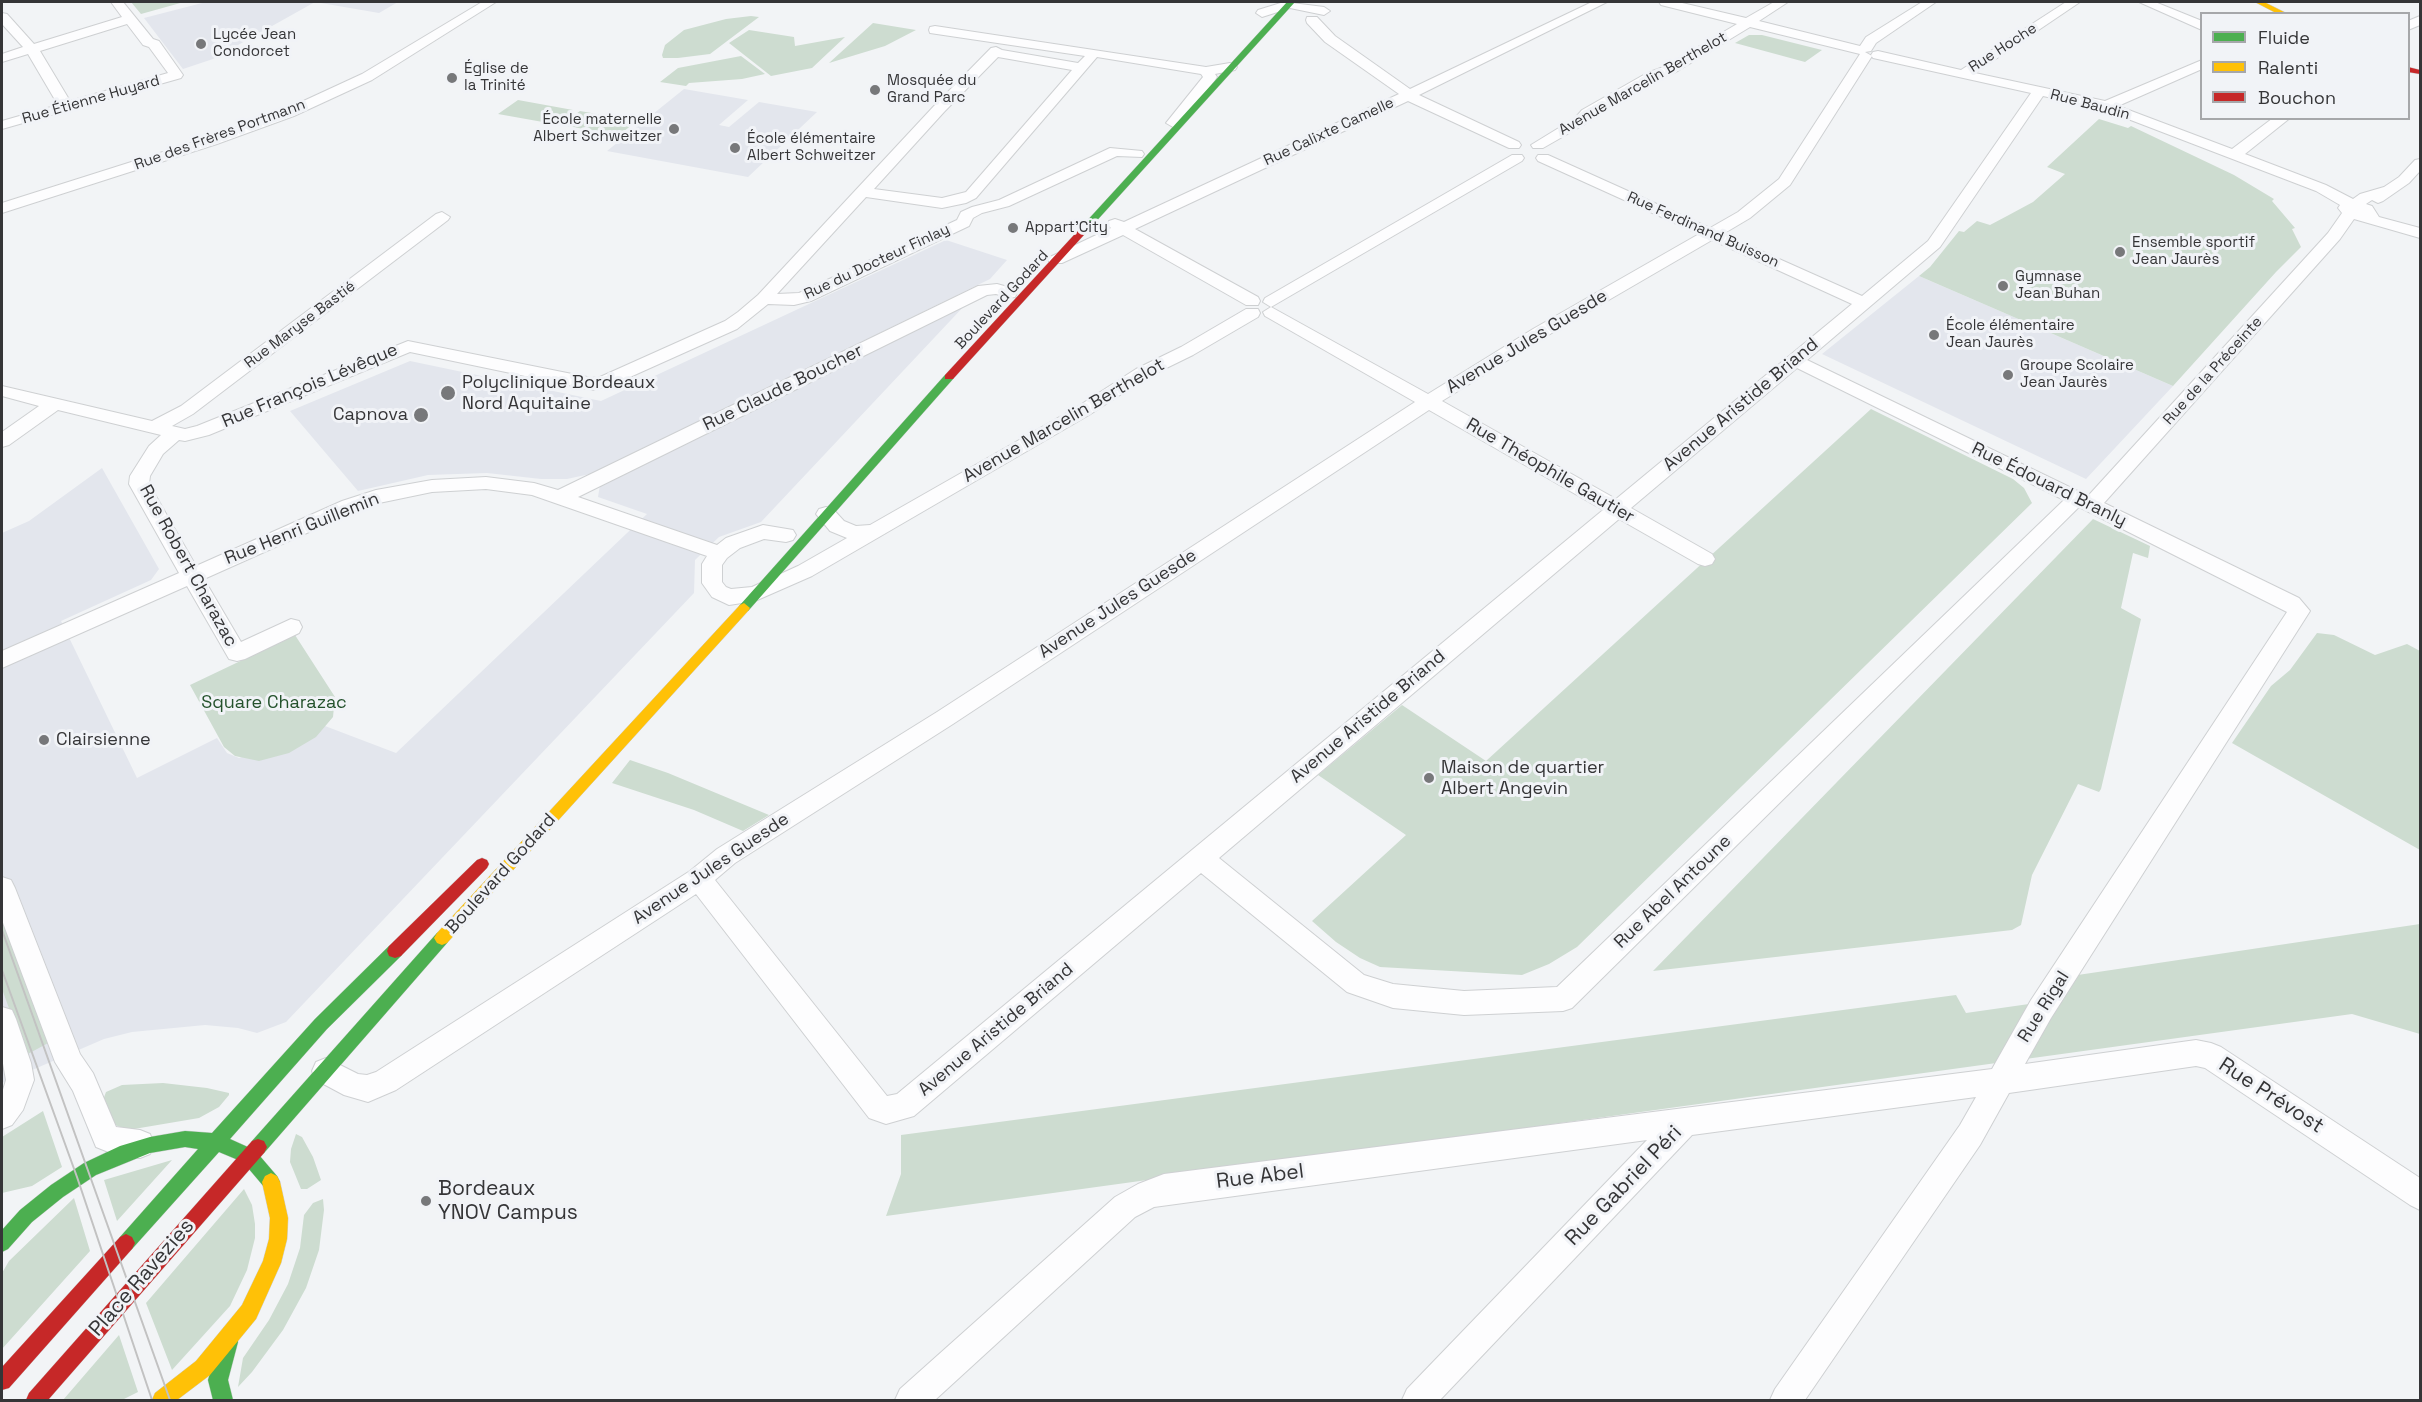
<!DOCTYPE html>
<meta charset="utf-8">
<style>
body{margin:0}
#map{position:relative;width:2422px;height:1402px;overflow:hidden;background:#f2f4f6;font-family:"Space Grotesk",sans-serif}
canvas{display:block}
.frame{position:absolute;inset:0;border:3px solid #353537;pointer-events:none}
.legend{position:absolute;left:2200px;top:12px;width:210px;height:108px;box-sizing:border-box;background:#f1f3f7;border:2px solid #a6a7aa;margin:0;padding:8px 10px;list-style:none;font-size:18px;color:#353537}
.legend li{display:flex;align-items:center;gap:12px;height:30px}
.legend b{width:30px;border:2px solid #a6a7aa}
</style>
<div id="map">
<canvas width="2422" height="1402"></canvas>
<div class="frame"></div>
<ul class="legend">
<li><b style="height:8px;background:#4caf50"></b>Fluide</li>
<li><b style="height:8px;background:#ffc107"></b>Ralenti</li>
<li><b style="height:8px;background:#c62828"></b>Bouchon</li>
</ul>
</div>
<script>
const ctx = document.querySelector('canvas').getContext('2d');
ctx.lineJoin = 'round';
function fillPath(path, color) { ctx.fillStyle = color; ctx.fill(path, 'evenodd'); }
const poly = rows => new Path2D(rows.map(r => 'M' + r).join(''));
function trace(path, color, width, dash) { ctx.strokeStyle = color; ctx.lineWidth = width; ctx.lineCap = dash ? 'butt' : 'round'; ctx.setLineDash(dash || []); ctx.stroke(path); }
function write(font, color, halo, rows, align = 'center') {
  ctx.font = font + ' "Space Grotesk",sans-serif'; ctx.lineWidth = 6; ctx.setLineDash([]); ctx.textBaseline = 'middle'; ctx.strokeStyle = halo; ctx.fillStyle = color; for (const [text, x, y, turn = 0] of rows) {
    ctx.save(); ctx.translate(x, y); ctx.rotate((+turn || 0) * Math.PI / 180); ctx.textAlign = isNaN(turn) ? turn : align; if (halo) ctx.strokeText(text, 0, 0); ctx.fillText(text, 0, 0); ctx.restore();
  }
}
fillPath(poly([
 [206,2,398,2,379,13,315,2,213,59,183,69,144,18],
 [684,89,748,100,719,125,729,127,759,102,817,112,748,177,607,151],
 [946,240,1007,260,990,279,618,461,966,304,761,522,719,537,695,560,694,593,286,1022,257,1033,238,1028,205,1025,132,1032,104,1039,2,1083,2,533,29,521,102,468,159,569,151,580,61,621,137,778,217,738,227,753,239,758,325,726,396,753,647,514,598,497,600,485,619,476,609,465,590,474,567,479,541,479,487,473,428,475,358,491,290,411,410,361,601,401],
 [1919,276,2173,386,2086,479,1822,354]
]), '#e3e6ed');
fillPath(poly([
 [131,2,184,2,141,14],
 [751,16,759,17,710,54,678,58,663,58,662,55,665,45,684,30,726,19],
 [873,23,916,30,885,46,829,63],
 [749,30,794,37,795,46,845,37,812,68,771,76,729,43],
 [1749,35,1762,35,1822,50,1805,62,1735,43],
 [741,56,765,74,742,79,689,83,686,86,660,82,678,68],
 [518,100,573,110,554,124,498,114],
 [580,111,637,121,619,135,561,125],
 [2099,119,2128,128,2131,126,2234,175,2274,199,2272,201,2295,228,2292,229,2301,247,2276,272,2173,386,1919,276,1930,267,1959,231,1964,232,1977,221,1990,225,2007,216,2033,202,2065,174,2047,167],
 [1871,409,2013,479,2024,488,2032,503,1577,947,1549,964,1522,975,1380,967,1360,958,1336,942,1312,921,1406,835,1318,775,1402,705,1486,761],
 [2093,519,2150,546,2148,558,2133,553,2121,608,2141,619,2101,789,2099,792,2078,784,2032,875,2021,925,2012,930,1653,971],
 [2317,633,2334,635,2375,655,2407,644,2420,651,2420,850,2232,743,2271,686,2290,670],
 [295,635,335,697,333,717,316,737,289,753,259,761,235,756,224,747,190,685],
 [630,760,668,773,769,815,743,831,694,810,612,783],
 [2,913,50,1042,26,1055,2,989],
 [2420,924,2420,1034,2352,1014,886,1216,901,1174,901,1135,1956,995,1966,1013,2029,1004,2071,976],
 [163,1083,207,1088,229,1093,229,1095,219,1107,199,1118,128,1130,115,1125,103,1100,106,1092,122,1085],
 [43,1111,62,1167,32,1186,2,1193,2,1137],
 [296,1134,302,1137,313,1157,321,1180,307,1189,301,1189,290,1162,291,1149],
 [172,1160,117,1221,104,1180],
 [244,1189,252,1205,255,1224,255,1238,247,1270,230,1306,172,1370,146,1303],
 [74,1198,90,1251,2,1349,2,1273,9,1261],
 [323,1199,324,1210,319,1250,306,1288,283,1330,252,1372,238,1387,243,1358,269,1320,288,1284,300,1248,304,1215,313,1203],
 [119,1335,138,1392,122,1400,63,1400]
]), '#cddcd0');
const street = poly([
 [111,2,123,2,153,39,159,41,183,75,181,78,2,129,2,121,58,105,28,54,2,62,2,54,23,47,2,24,2,13,7,14,34,44,122,17,111,2],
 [127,24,143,45,149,47,168,73,70,101,40,51,127,24],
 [482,2,496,2,372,80,294,116,217,144,2,213,2,203,207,138,284,110,362,74,482,2],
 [1284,2,1324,7,1330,11,1324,15,1290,8,1262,17,1256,13,1258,10,1284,2],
 [1592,2,1607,2,1419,95,1519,142,1521,145,1519,148,1509,148,1408,101,1135,229,1258,297,1260,301,1258,305,1246,305,1123,235,1062,263,1050,263,1048,260,1050,257,1111,228,1107,224,1109,221,1115,219,1124,222,1399,94,1325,42,1307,23,1306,20,1307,17,1317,17,1335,36,1410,89,1592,2],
 [1659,2,1678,2,1746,18,1774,2,1788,2,1759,21,1860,46,1866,37,1922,2,1936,2,1876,43,1871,51,1865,52,1872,56,1790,185,1750,218,1723,234,1862,296,1928,241,2031,93,1873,58,1871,55,1873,52,1878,51,1961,70,2066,2,2080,2,1975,73,2105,101,2202,60,2202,69,2118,106,2232,149,2273,118,2290,118,2245,154,2326,185,2353,199,2360,194,2384,187,2399,177,2415,160,2420,159,2420,171,2409,183,2383,201,2378,203,2372,200,2366,204,2372,206,2379,217,2420,228,2420,238,2354,219,2340,239,2104,503,2299,598,2310,611,2051,1018,2025,1064,2196,1040,2211,1043,2221,1047,2420,1178,2420,1210,2410,1205,2205,1068,2196,1066,2009,1093,1980,1145,1805,1400,1770,1400,1775,1389,1960,1125,1976,1097,1692,1135,1440,1400,1402,1400,1407,1389,1647,1140,1154,1207,1135,1217,935,1400,895,1400,900,1389,1115,1197,1138,1184,1164,1174,1992,1069,2031,1000,2287,612,2079,507,1572,1008,1563,1011,1464,1015,1393,1008,1347,992,1201,873,914,1116,886,1124,869,1118,696,894,396,1090,368,1102,344,1095,316,1080,312,1071,316,1062,326,1058,358,1074,367,1075,376,1072,690,871,717,849,937,712,1415,402,1265,316,1263,312,1271,307,1263,302,1265,298,1512,155,1522,155,1524,158,1522,161,1271,307,1428,394,1533,329,1699,234,1538,161,1536,158,1538,155,1548,155,1710,228,1738,212,1779,179,1860,54,1750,27,1676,72,1657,79,1592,116,1585,124,1543,148,1533,148,1531,145,1575,118,1582,110,1647,73,1666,66,1737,24,1661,5,1659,2],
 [2043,96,2102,109,2316,191,2340,205,2338,208,2342,213,2328,233,2088,496,1807,360,1940,247,2043,96],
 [1712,240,1852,304,1616,499,1442,401,1545,337,1712,240],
 [1797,368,2064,500,1557,987,1464,991,1393,984,1364,975,1219,858,1619,519,1698,564,1705,566,1712,564,1715,559,1712,554,1631,508,1797,368],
 [1429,410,1603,510,897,1094,887,1096,715,880,735,863,953,724,1429,410],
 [2139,2,2155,2,2202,21,2202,30,2139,2],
 [2420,16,2420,25,2408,30,2408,21,2420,16],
 [935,26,1206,67,1230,63,1237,67,1235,70,1215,74,1217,77,1215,80,1178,126,1173,127,1166,123,1203,77,1201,74,1097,57,976,198,966,203,942,208,866,197,777,294,799,293,957,220,961,212,972,207,999,200,1110,148,1142,151,1144,154,1142,157,1117,156,1009,206,982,213,973,218,969,226,811,301,794,305,768,304,737,329,610,386,592,390,410,352,209,435,185,441,179,440,163,454,150,476,149,484,196,566,342,501,376,490,432,480,486,477,534,483,558,490,978,286,997,284,1015,289,1017,293,1015,297,1009,298,996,294,987,295,578,497,717,545,726,538,763,525,793,530,796,535,793,540,786,542,764,539,740,548,727,558,722,565,722,582,726,587,731,589,752,587,798,566,847,538,830,531,816,514,819,509,826,507,833,509,844,521,856,526,870,525,1077,407,1136,369,1181,347,1246,309,1258,309,1260,313,1258,317,1193,355,1148,377,1089,415,812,576,755,601,729,605,712,597,702,583,702,564,707,556,532,495,486,489,432,492,379,503,356,511,204,579,241,642,291,619,299,621,302,627,299,633,245,659,237,661,229,659,187,586,2,668,2,651,179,573,129,484,130,476,149,446,161,435,58,410,9,445,2,447,2,432,39,406,2,396,2,386,152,421,181,406,436,214,442,212,450,217,448,220,193,414,172,426,185,429,197,426,408,341,592,378,600,377,725,321,738,312,758,295,934,106,991,48,996,47,1002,50,1078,63,1085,56,930,33,929,30,930,27,935,26],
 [998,57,1072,70,966,192,942,198,874,189,944,112,998,57],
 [2,877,11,880,15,888,80,1054,93,1073,116,1127,140,1130,150,1134,154,1144,150,1154,140,1158,121,1157,96,1147,73,1091,55,1062,2,920,2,877],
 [2,1007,12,1010,16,1019,31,1063,34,1080,23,1110,12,1125,2,1129,2,1093,6,1080,2,1058,2,1007]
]);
const fast = poly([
 [1287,2,1295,2,1091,227,1085,227,1085,223,1287,2],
 [949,374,954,377,953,379,748,611,740,611,738,608,740,605,945,375,949,374],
 [442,931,447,933,450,938,447,943,264,1153,259,1155,277,1176,280,1182,277,1188,271,1191,265,1188,243,1162,219,1152,132,1249,126,1252,120,1249,117,1243,120,1237,198,1149,185,1147,150,1153,96,1175,63,1197,32,1222,8,1249,2,1252,2,1230,20,1210,51,1185,84,1163,120,1146,150,1137,185,1131,212,1133,315,1019,389,946,395,944,401,946,403,951,401,956,327,1029,230,1139,250,1148,252,1141,437,933,442,931],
 [229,1333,236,1335,238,1342,228,1380,233,1400,213,1400,208,1380,222,1335,229,1333]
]);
const slow = poly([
 [2255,2,2264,2,2288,14,2278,14,2255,2],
 [744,603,750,608,748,611,447,943,442,945,437,943,434,938,437,933,740,605,744,603],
 [271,1173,277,1176,280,1182,288,1218,287,1239,281,1263,256,1319,210,1375,177,1400,152,1400,155,1393,196,1361,242,1305,263,1261,269,1239,270,1218,262,1182,265,1176,271,1173]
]);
const jam = poly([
 [2408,67,2420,70,2420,74,2408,72,2408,67],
 [1085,223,1093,225,953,379,945,379,945,375,1085,223],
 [482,858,487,860,489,864,487,868,401,956,395,958,389,956,387,951,389,946,477,860,482,858],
 [258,1139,264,1141,267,1147,264,1153,48,1400,26,1400,29,1393,252,1141,258,1139],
 [126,1234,132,1237,135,1243,132,1249,9,1388,2,1390,2,1367,120,1237,126,1234]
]);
trace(street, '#ced0d2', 2);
trace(fast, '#ced0d2', 1);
trace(slow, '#ced0d2', 1);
trace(jam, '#ced0d2', 1);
fillPath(street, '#fdfdfe');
fillPath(fast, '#4caf50');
fillPath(slow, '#ffc107');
fillPath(jam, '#c62828');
trace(poly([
 [2,930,170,1400],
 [2,970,77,1177,152,1400]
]), '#c2c2c2', 2);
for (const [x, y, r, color] of [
 [201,44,6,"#77787a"],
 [452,78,6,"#77787a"],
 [875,90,6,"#77787a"],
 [674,129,6,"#77787a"],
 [735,148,6,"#77787a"],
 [1013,228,6,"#77787a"],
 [2120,252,6,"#77787a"],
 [2003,286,6,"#77787a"],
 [1934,335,6,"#77787a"],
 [2008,375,6,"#77787a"],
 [448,393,8,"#77787a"],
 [421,415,8,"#77787a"],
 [44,740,6,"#77787a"],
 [1429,778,6,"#77787a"],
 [426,1201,6,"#77787a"]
]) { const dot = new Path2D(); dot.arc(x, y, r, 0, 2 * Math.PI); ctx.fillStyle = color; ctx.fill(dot); trace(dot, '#f1f3f7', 2); }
write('15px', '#353537', '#f1f3f7', [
 ["Lycée Jean",213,35],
 ["Condorcet",213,52],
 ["Église de",464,69],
 ["la Trinité",464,86],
 ["Mosquée du",887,81],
 ["Grand Parc",887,98],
 ["École maternelle",662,120,"right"],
 ["Albert Schweitzer",662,137,"right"],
 ["École élémentaire",747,139],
 ["Albert Schweitzer",747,156],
 ["Appart'City",1025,228],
 ["Ensemble sportif",2132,243],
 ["Jean Jaurès",2132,260],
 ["Gymnase",2015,277],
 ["Jean Buhan",2015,294],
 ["École élémentaire",1946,326],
 ["Jean Jaurès",1946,343],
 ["Groupe Scolaire",2020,366],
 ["Jean Jaurès",2020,383]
], 'left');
write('15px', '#353537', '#f1f3f7', [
 ["Rue Hoche",2003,48,-33],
 ["Avenue Marcelin Berthelot",1643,84,-30],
 ["Rue Étienne Huyard",91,100,-16],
 ["Rue Baudin",2090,105,15],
 ["Rue Calixte Camelle",1329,132,-25],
 ["Rue des Frères Portmann",220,135,-20],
 ["Rue Ferdinand Buisson",1703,230,24],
 ["Rue du Docteur Finlay",877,262,-25],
 ["Boulevard Godard",1002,300,-47],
 ["Rue Maryse Bastié",300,325,-37],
 ["Rue de la Préceinte",2213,371,-48]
]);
write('18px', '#353537', '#f1f3f7', [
 ["Avenue Jules Guesde",1527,342,-31],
 ["Rue François Lévêque",310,386,-23],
 ["Rue Claude Boucher",783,388,-26],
 ["Avenue Aristide Briand",1741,405,-40],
 ["Avenue Marcelin Berthelot",1064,421,-30],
 ["Rue Théophile Gautier",1550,471,30],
 ["Rue Édouard Branly",2049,485,26],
 ["Rue Henri Guillemin",302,529,-22],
 ["Rue Robert Charazac",188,566,61],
 ["Avenue Jules Guesde",1118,604,-33],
 ["Avenue Aristide Briand",1368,717,-40],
 ["Avenue Jules Guesde",711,869,-34],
 ["Boulevard Godard",501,874,-48],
 ["Rue Abel Antoune",1673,892,-44],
 ["Rue Rigal",2044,1007,-58],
 ["Avenue Aristide Briand",996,1030,-40]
]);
write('18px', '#353537', '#f1f3f7', [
 ["Polyclinique Bordeaux",462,383],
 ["Nord Aquitaine",462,404],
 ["Capnova",408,415,"right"],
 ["Clairsienne",56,740],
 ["Maison de quartier",1441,768],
 ["Albert Angevin",1441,789]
], 'left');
write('18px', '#24522c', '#f1f3f7', [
 ["Square Charazac",274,703]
]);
write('21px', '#353537', '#f1f3f7', [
 ["Rue Prévost",2271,1096,33],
 ["Rue Abel",1260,1177,-7],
 ["Rue Gabriel Péri",1624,1186,-46],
 ["Place Ravezies",142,1278,-49]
]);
write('21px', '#353537', '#f1f3f7', [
 ["Bordeaux",438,1189],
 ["YNOV Campus",438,1213]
], 'left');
</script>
